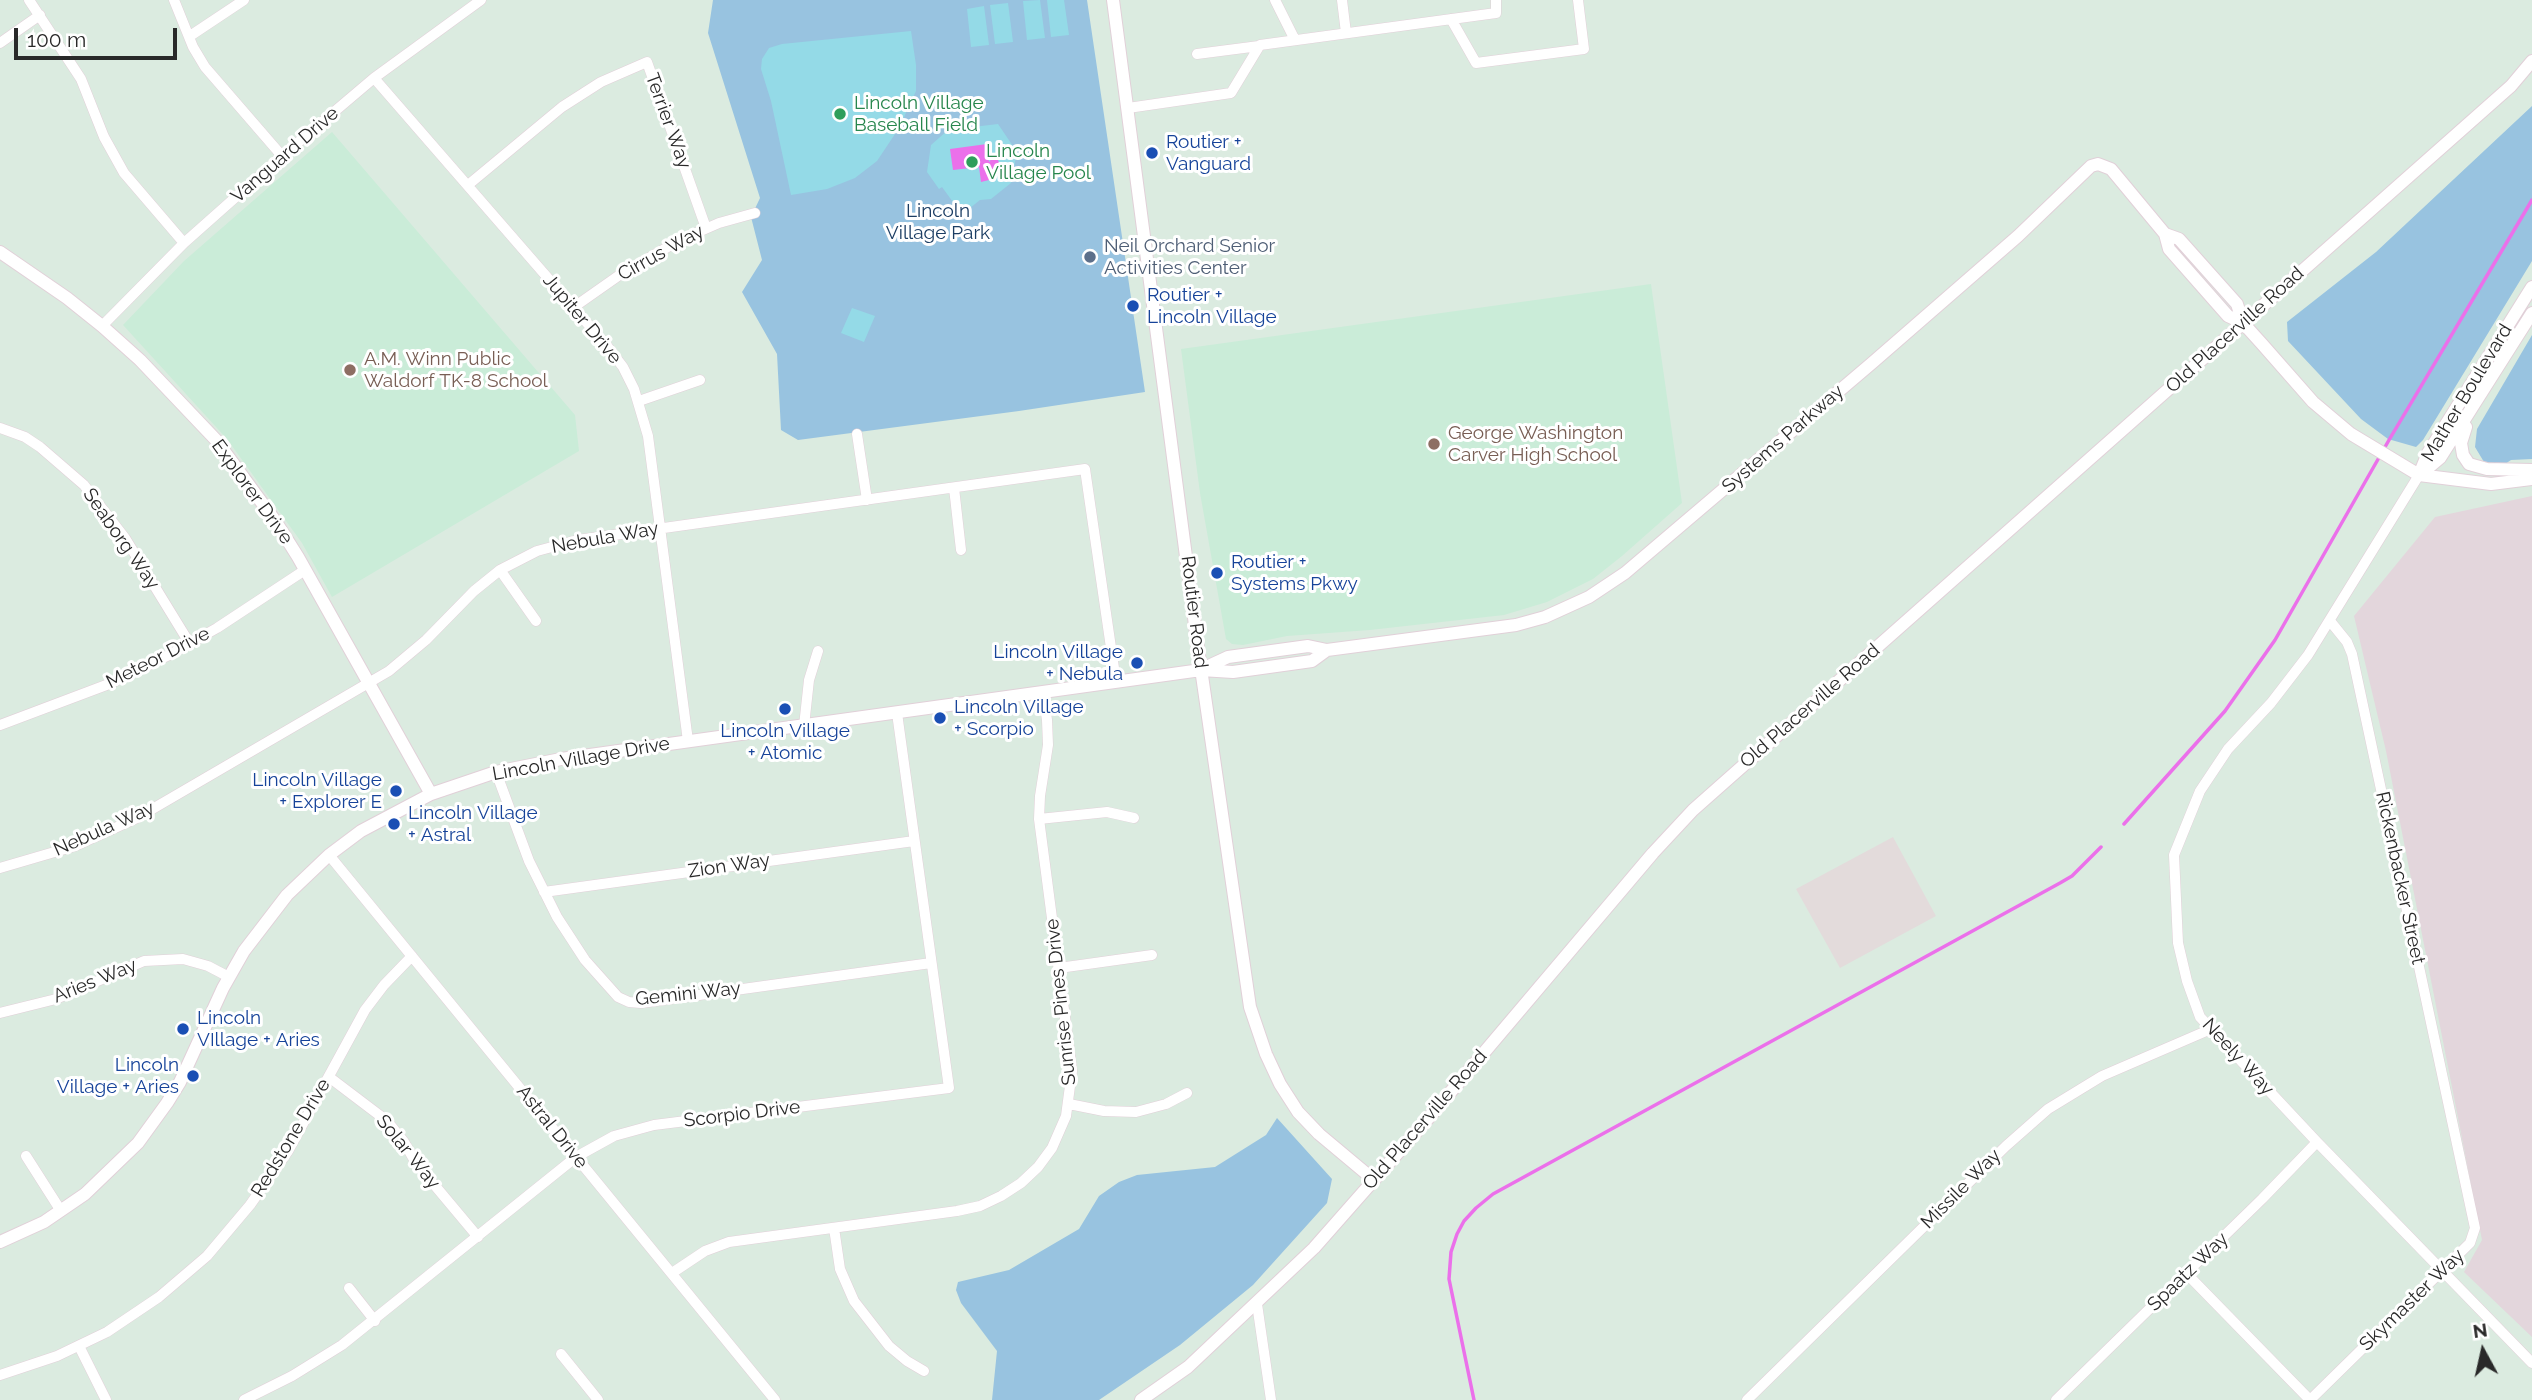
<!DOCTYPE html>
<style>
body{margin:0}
#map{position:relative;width:2532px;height:1400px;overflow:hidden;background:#dbebe0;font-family:Raleway,sans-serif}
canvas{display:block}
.north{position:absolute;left:2448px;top:1316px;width:70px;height:70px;-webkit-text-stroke:5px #fff;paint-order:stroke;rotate:352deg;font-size:19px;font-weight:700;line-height:28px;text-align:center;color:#292929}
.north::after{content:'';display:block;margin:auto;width:24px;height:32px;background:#292929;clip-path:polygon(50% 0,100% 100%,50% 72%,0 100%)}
.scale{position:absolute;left:14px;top:28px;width:163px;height:32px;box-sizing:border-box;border:4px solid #292929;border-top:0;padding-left:9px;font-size:21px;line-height:24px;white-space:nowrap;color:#292929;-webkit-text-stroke:5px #fff;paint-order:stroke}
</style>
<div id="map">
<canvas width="2532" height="1400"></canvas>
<div class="north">N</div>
<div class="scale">100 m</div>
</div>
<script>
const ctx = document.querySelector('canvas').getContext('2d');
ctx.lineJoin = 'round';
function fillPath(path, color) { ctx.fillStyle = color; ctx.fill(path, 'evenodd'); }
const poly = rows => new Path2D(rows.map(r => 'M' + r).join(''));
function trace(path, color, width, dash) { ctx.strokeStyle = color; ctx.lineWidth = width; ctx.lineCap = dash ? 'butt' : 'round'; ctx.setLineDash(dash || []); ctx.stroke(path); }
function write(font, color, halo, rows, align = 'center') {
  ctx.font = font + ' Raleway,sans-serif'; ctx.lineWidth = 6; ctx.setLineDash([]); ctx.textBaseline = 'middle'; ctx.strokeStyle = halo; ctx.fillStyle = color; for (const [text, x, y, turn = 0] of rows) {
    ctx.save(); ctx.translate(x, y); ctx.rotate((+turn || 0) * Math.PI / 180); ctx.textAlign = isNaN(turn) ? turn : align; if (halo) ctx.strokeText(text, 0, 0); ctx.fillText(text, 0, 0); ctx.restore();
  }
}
fillPath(poly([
 [1893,837,1936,916,1840,968,1796,889]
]), '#e3dbdb');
fillPath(poly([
 [332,132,575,415,579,451,332,597,302,543,227,439,123,325,184,261],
 [1651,284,1682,503,1622,556,1593,579,1547,602,1504,615,1370,630,1287,636,1243,645,1232,644,1226,639,1200,493,1181,349]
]), '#caecd8');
fillPath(poly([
 [2532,496,2532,1337,2464,1272,2482,1240,2386,751,2354,616,2435,517]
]), '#e3d6dc');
fillPath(poly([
 [713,0,1087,0,1145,392,1019,411,798,440,781,430,777,354,742,292,762,260,751,217,760,198,708,33],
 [2532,106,2532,261,2423,440,2416,447,2388,439,2361,419,2288,341,2287,322,2376,252],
 [2532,335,2532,459,2511,460,2505,464,2484,462,2475,447,2477,429],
 [1277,1118,1332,1179,1327,1203,1253,1285,1180,1345,1099,1400,992,1400,997,1351,961,1303,956,1290,958,1282,1009,1270,1079,1229,1099,1196,1119,1182,1137,1175,1215,1167,1266,1135]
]), '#98c3e0');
fillPath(poly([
 [1040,0,1045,38,1027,40,1023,1],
 [1047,0,1064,0,1069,35,1051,37],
 [1008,3,1013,42,995,44,990,5],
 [984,6,989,45,971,47,967,9],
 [911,31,916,65,916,91,899,128,877,161,855,178,827,189,791,195,771,101,761,69,762,59,769,48,782,44],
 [998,124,1017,152,1011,183,991,199,980,200,970,208,966,204,958,209,942,187,939,189,927,172,931,145,948,130],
 [852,308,875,316,864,342,841,333]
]), '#94dae7');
fillPath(poly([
 [987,144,989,162,995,155,999,162,999,172,993,179,981,182,979,167,953,170,950,149]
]), '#eb70ea');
trace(poly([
 [2124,824,2225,711,2275,640,2389,440,2532,200],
 [1474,1400,1449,1279,1451,1252,1457,1234,1464,1221,1476,1208,1493,1194,2060,883,2072,876,2101,847]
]), '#eb70ea', 3.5);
const minor = poly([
 [29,0,81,79,104,137,124,173,184,243],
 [174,0,193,47,205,67,282,156],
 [1275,0,1295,40],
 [1342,0,1346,33],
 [1451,19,1476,63,1584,49,1578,0],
 [190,36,244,0],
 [0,43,40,15],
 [1197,54,1259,46],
 [374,78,607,346,623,367,634,389,648,436,688,741],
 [1128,108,1231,93,1260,45,1496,13,1496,0],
 [468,185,562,107,601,82,647,62,706,228],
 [574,307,621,274,680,240,719,223,755,213],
 [102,326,184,243,282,156,374,78,481,0],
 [639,401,700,380],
 [0,428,25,437,40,447,84,485,125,538,190,644],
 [857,434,867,500],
 [2419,475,2308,655,2271,703,2228,749,2200,791,2174,855,2178,943,2187,981,2200,1017,2317,1142,2532,1363],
 [954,488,961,550],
 [500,570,536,621],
 [0,725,109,684,169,655,217,628,305,570],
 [804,726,809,680,818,651],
 [496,772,529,861,557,917,585,960,618,997,629,1002,641,1003,931,963],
 [1039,819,1107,812,1134,818],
 [329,855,775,1400],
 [0,868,75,846,137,818,389,671,426,640,474,591,500,570,537,551,578,540,1085,469,1116,682],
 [544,892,914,841],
 [1059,968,1152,955],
 [0,1013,56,999,144,961,183,959,208,966,229,977],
 [329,1077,387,1121,404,1142,416,1163,478,1237],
 [1069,1104,1104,1111,1136,1112,1166,1104,1187,1093],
 [26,1156,61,1211],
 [834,1228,840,1269,854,1301,889,1346,907,1361,924,1371],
 [672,1273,705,1251,729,1242,957,1211,980,1206,1001,1196,1021,1183,1038,1167,1052,1148,1066,1116,1072,1071,1039,819,1040,796,1048,745,1047,720,1043,693],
 [2186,1273,2310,1400],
 [349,1288,375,1321],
 [1257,1304,1271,1400],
 [79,1346,106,1400],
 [561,1354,598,1400],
 [0,1375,57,1356,107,1332,159,1297,207,1256,250,1205,288,1151,365,1010,384,985,412,956],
 [244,1400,292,1376,342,1345,576,1157,614,1136,654,1125,949,1088,897,713],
 [1747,1400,2006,1146,2048,1109,2102,1076,2211,1029],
 [2056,1400,2262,1199,2317,1142],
 [2310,1400,2470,1243,2475,1228,2352,654,2347,642,2330,621]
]);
const tertiary = poly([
 [1113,0,1198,648,1250,1007,1266,1054,1280,1084,1298,1112,1319,1134,1374,1180],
 [2165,234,2179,239,2237,304,2243,323,2262,344,2313,402,2351,434,2419,475,2491,484,2532,479],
 [0,252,67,298,102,326,140,360,216,440,276,522,298,557,431,794],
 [2466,427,2461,443,2463,455,2469,464,2487,469,2532,470],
 [2419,475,2428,453,2532,287],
 [2420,475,2440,458,2532,313],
 [1202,669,1228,657,1308,646,1327,650,1516,625,1545,617,1589,597,1625,573,1872,363,2018,236,2091,166,2098,164,2111,169,2165,234,2169,249,2228,316,2243,323],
 [0,1242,44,1222,85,1194,138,1143,167,1103,180,1082,223,988,244,951,287,895,329,855,361,831,431,794,496,772,561,759,1201,670,1233,672,1312,661,1327,650],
 [1141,1400,1188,1367,1314,1248,1432,1114,1653,853,1693,810,2511,86,2532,61]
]);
trace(minor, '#e1d0d8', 11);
trace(tertiary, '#e1d0d8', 14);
trace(minor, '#fff', 10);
trace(tertiary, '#fff', 12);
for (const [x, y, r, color] of [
 [840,114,7,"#2e9e5b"],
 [1152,153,7,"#1a4fb4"],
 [972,162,7,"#2e9e5b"],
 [1090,257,7,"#5c6f8a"],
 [1133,306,7,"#1a4fb4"],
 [350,370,7,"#8d6e63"],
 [1434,444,7,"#8d6e63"],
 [1217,573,7,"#1a4fb4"],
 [1137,663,7,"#1a4fb4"],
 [785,709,7,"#1a4fb4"],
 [940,718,7,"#1a4fb4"],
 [396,791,7,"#1a4fb4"],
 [394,824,7,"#1a4fb4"],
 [183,1029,7,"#1a4fb4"],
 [193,1076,7,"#1a4fb4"]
]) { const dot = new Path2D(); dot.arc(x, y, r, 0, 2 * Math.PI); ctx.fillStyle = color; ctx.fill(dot); trace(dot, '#fff', 2.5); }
write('19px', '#27864d', '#fff', [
 ["Lincoln Village",854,103],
 ["Baseball Field",854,125],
 ["Lincoln",986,151],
 ["Village Pool",986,173]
], 'left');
write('19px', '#292929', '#fff', [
 ["Terrier Way",668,121,70],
 ["Vanguard Drive",285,155,-41],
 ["Cirrus Way",661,253,-29],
 ["Jupiter Drive",582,319,50],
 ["Old Placerville Road",2235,330,-42],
 ["Mather Boulevard",2467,393,-59],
 ["Systems Parkway",1783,439,-41],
 ["Explorer Drive",252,492,54],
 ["Nebula Way",605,538,-10],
 ["Seaborg Way",121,539,55],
 ["Routier Road",1194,612,83],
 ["Meteor Drive",158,658,-27],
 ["Old Placerville Road",1810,706,-41],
 ["Lincoln Village Drive",581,759,-10],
 ["Nebula Way",104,829,-24],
 ["Zion Way",729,866,-8],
 ["Rickenbacker Street",2400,878,78],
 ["Aries Way",95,981,-22],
 ["Gemini Way",688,994,-6],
 ["Sunrise Pines Drive",1061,1002,-96],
 ["Neely Way",2238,1057,48],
 ["Scorpio Drive",742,1114,-7],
 ["Old Placerville Road",1425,1120,-49],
 ["Astral Drive",552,1127,51],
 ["Redstone Drive",291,1138,-59],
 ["Solar Way",408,1152,51],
 ["Missile Way",1961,1189,-45],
 ["Spaatz Way",2188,1272,-44],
 ["Skymaster Way",2412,1300,-44]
]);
write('19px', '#164399', '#fff', [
 ["Routier +",1166,142],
 ["Vanguard",1166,164],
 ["Routier +",1147,295],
 ["Lincoln Village",1147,317],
 ["Routier +",1231,562],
 ["Systems Pkwy",1231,584],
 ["Lincoln Village",1123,652,"right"],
 ["+ Nebula",1123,674,"right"],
 ["Lincoln Village",954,707],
 ["+ Scorpio",954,729],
 ["Lincoln Village",785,731,"center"],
 ["+ Atomic",785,753,"center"],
 ["Lincoln Village",382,780,"right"],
 ["+ Explorer E",382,802,"right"],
 ["Lincoln Village",408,813],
 ["+ Astral",408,835],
 ["Lincoln",197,1018],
 ["VIllage + Aries",197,1040],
 ["Lincoln",179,1065,"right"],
 ["Village + Aries",179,1087,"right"]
], 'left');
write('19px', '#1b3d63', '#fff', [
 ["Lincoln",938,211],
 ["Village Park",938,233]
]);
write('19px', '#4e5e75', '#fff', [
 ["Neil Orchard Senior",1104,246],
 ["Activities Center",1104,268]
], 'left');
write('19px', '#785e54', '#fff', [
 ["A.M. Winn Public",364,359],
 ["Waldorf TK-8 School",364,381],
 ["George Washington",1448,433],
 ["Carver High School",1448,455]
], 'left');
</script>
